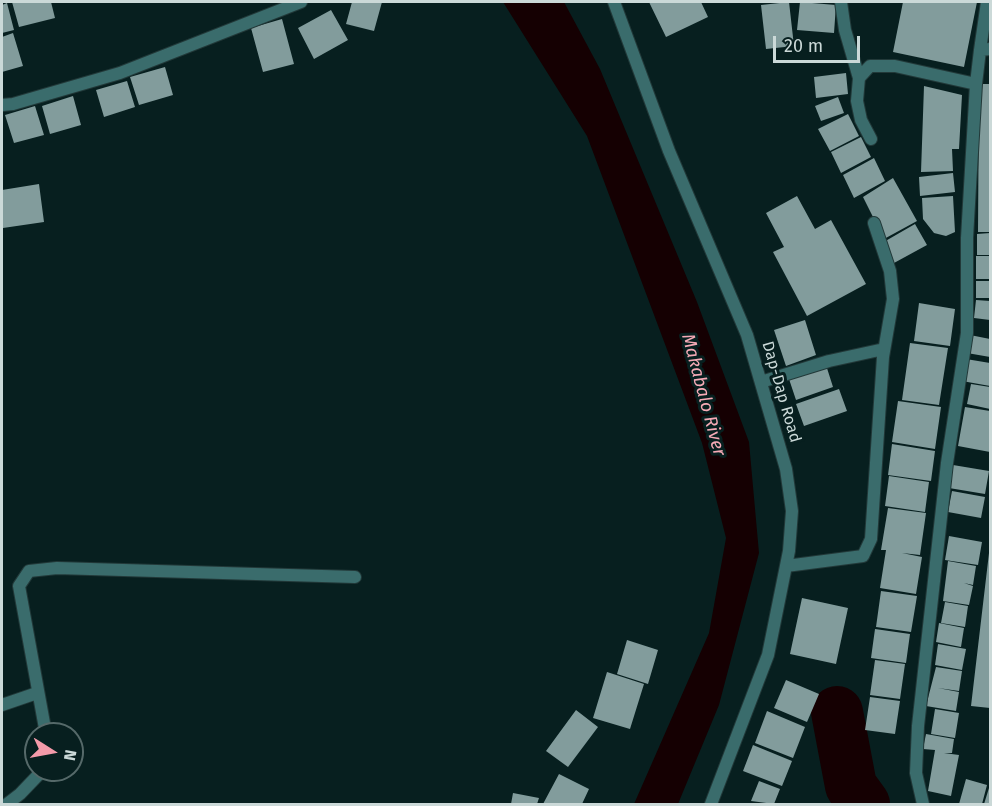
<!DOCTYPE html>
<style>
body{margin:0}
#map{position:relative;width:992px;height:806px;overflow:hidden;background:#071f1f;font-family:"Fira Sans",sans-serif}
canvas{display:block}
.frame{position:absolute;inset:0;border:3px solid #cbd9d8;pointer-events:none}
.north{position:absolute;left:24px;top:722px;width:60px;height:60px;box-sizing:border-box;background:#071f1f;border:2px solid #556969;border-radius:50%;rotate:101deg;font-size:16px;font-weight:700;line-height:24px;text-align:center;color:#cbd9d8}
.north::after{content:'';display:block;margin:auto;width:21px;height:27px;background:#f39aa9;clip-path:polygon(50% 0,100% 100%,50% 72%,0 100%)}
.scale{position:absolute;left:773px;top:36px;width:87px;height:27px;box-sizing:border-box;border:3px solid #cbd9d8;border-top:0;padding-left:8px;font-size:18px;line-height:21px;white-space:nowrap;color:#cbd9d8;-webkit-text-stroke:4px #071f1f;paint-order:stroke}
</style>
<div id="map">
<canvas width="992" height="806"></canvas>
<div class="frame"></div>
<div class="north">N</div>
<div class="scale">20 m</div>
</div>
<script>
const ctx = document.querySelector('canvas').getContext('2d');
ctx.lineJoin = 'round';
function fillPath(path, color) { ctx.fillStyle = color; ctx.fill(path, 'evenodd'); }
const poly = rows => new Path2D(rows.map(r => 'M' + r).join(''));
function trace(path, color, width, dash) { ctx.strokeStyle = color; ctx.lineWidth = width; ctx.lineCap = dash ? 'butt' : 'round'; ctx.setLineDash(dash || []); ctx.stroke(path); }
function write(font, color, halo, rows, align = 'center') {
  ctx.font = font + ' "Fira Sans",sans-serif'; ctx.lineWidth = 6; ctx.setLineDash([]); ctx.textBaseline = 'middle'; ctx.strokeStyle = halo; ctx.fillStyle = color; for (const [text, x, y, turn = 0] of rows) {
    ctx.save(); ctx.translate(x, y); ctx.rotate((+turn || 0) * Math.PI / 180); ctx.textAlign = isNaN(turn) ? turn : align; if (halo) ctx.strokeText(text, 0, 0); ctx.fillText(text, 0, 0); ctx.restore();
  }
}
fillPath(poly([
 [503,2,564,2,600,69,697,302,749,442,759,553,719,705,678,804,634,804,709,633,726,538,702,443,587,136]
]), '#150002');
trace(poly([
 [837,712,851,786,864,804]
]), '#150002', 52);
fillPath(poly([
 [12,2,51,2,55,18,19,27],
 [352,2,382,2,374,31,346,24],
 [649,2,701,2,708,17,666,37],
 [789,2,794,46,766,49,761,5],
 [800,2,836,5,834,33,797,30],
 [903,2,977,2,964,67,893,52],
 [7,3,14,30,2,33,2,5],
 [331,10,348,40,314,59,298,28],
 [282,19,294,64,263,72,251,28],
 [13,33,23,66,2,72,2,37],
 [165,67,173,95,139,105,130,77],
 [846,73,848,94,816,98,814,77],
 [127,81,135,107,104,117,96,90],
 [979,84,990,84,990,232,978,232],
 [924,86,962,95,959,149,952,149,953,171,921,172],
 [73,96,81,125,50,134,42,106],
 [838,97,844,113,821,121,815,106],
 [35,106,44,135,14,143,5,115],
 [848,114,859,136,830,151,818,129],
 [861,137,871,157,841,173,831,152],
 [874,158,885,181,854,198,843,175],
 [953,173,955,192,920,196,919,177],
 [893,178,917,221,884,239,863,197],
 [39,184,44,222,3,228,2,190],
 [797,196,815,229,831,220,866,284,807,316,773,252,784,247,766,213],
 [953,196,955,232,946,236,934,233,923,219,922,198],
 [915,224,927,245,894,263,882,243],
 [990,233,990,255,977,255,977,234],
 [976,256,990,256,990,279,976,279],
 [976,281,990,281,990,298,976,298],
 [976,300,990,301,990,320,974,318],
 [919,303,955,309,950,346,914,341],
 [805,320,816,355,786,366,774,330],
 [970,335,990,339,990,357,967,353],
 [910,343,948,348,939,405,902,400],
 [966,359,990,363,990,386,962,381],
 [826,365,833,387,796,400,788,376],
 [971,384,990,387,990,409,967,404],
 [839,389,847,411,804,426,796,404],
 [898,401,941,407,935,449,892,442],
 [965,407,990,411,990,452,958,446],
 [892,444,935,451,931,481,888,475],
 [953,465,989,471,985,494,949,488],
 [889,476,929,482,925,512,885,506],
 [952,491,985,497,981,518,948,512],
 [888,508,926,513,920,555,902,553,922,557,916,594,880,588,886,550,881,550],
 [949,536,982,542,978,565,945,560],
 [989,553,990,553,990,708,971,706],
 [948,561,976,566,973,585,964,583,973,586,969,605,943,601],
 [881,591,917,596,911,632,876,627],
 [802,598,848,608,836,664,790,654],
 [945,602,968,606,965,627,941,623],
 [939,623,964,628,961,647,936,642],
 [875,629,910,634,906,663,871,658],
 [627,640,658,650,648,684,617,674],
 [938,644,966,649,962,670,935,665],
 [875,660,905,664,900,699,870,695],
 [936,667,962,671,959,691,938,688,959,692,956,711,926,706],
 [607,672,644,684,630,729,593,718],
 [786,680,819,694,807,722,774,708],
 [870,697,900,701,895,734,865,730],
 [935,709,959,713,955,738,931,734],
 [576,710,598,727,568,767,546,751],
 [767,711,805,727,793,758,755,743],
 [926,734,954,739,952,753,944,753,959,755,951,796,928,791,935,750,923,749],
 [753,745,792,761,782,786,743,771],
 [559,774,589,789,582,804,543,804],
 [966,779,987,785,982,804,959,804],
 [759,781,780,789,774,804,751,801],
 [989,788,990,804,984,804],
 [513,793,539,798,537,804,511,804]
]), '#829c9c');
const minor = poly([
 [614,2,669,151,747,335,786,469,792,511,789,551,768,655,711,804],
 [841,2,845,30,859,78],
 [980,50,987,2],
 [2,105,13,104,120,73,301,2],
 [871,139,861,120,857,101,859,78,870,66,895,66,976,84],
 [761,382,829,361,884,349],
 [786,566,863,556,871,539,883,357,893,299,890,271,874,223],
 [2,705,37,693],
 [46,734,19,586,29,571,57,568,355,577],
 [7,804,20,794,43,770],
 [923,804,916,773,918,726,947,463,967,333,967,238,976,84,980,50,990,49]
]);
trace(minor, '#223939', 14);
trace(minor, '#3a6c6c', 12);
write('16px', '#cbd9d8', '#071f1f', [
 ["Dap-Dap Road",781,392,74]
]);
write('italic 18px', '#f5aab6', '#071f1f', [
 ["Makabalo River",703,395,75]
]);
</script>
